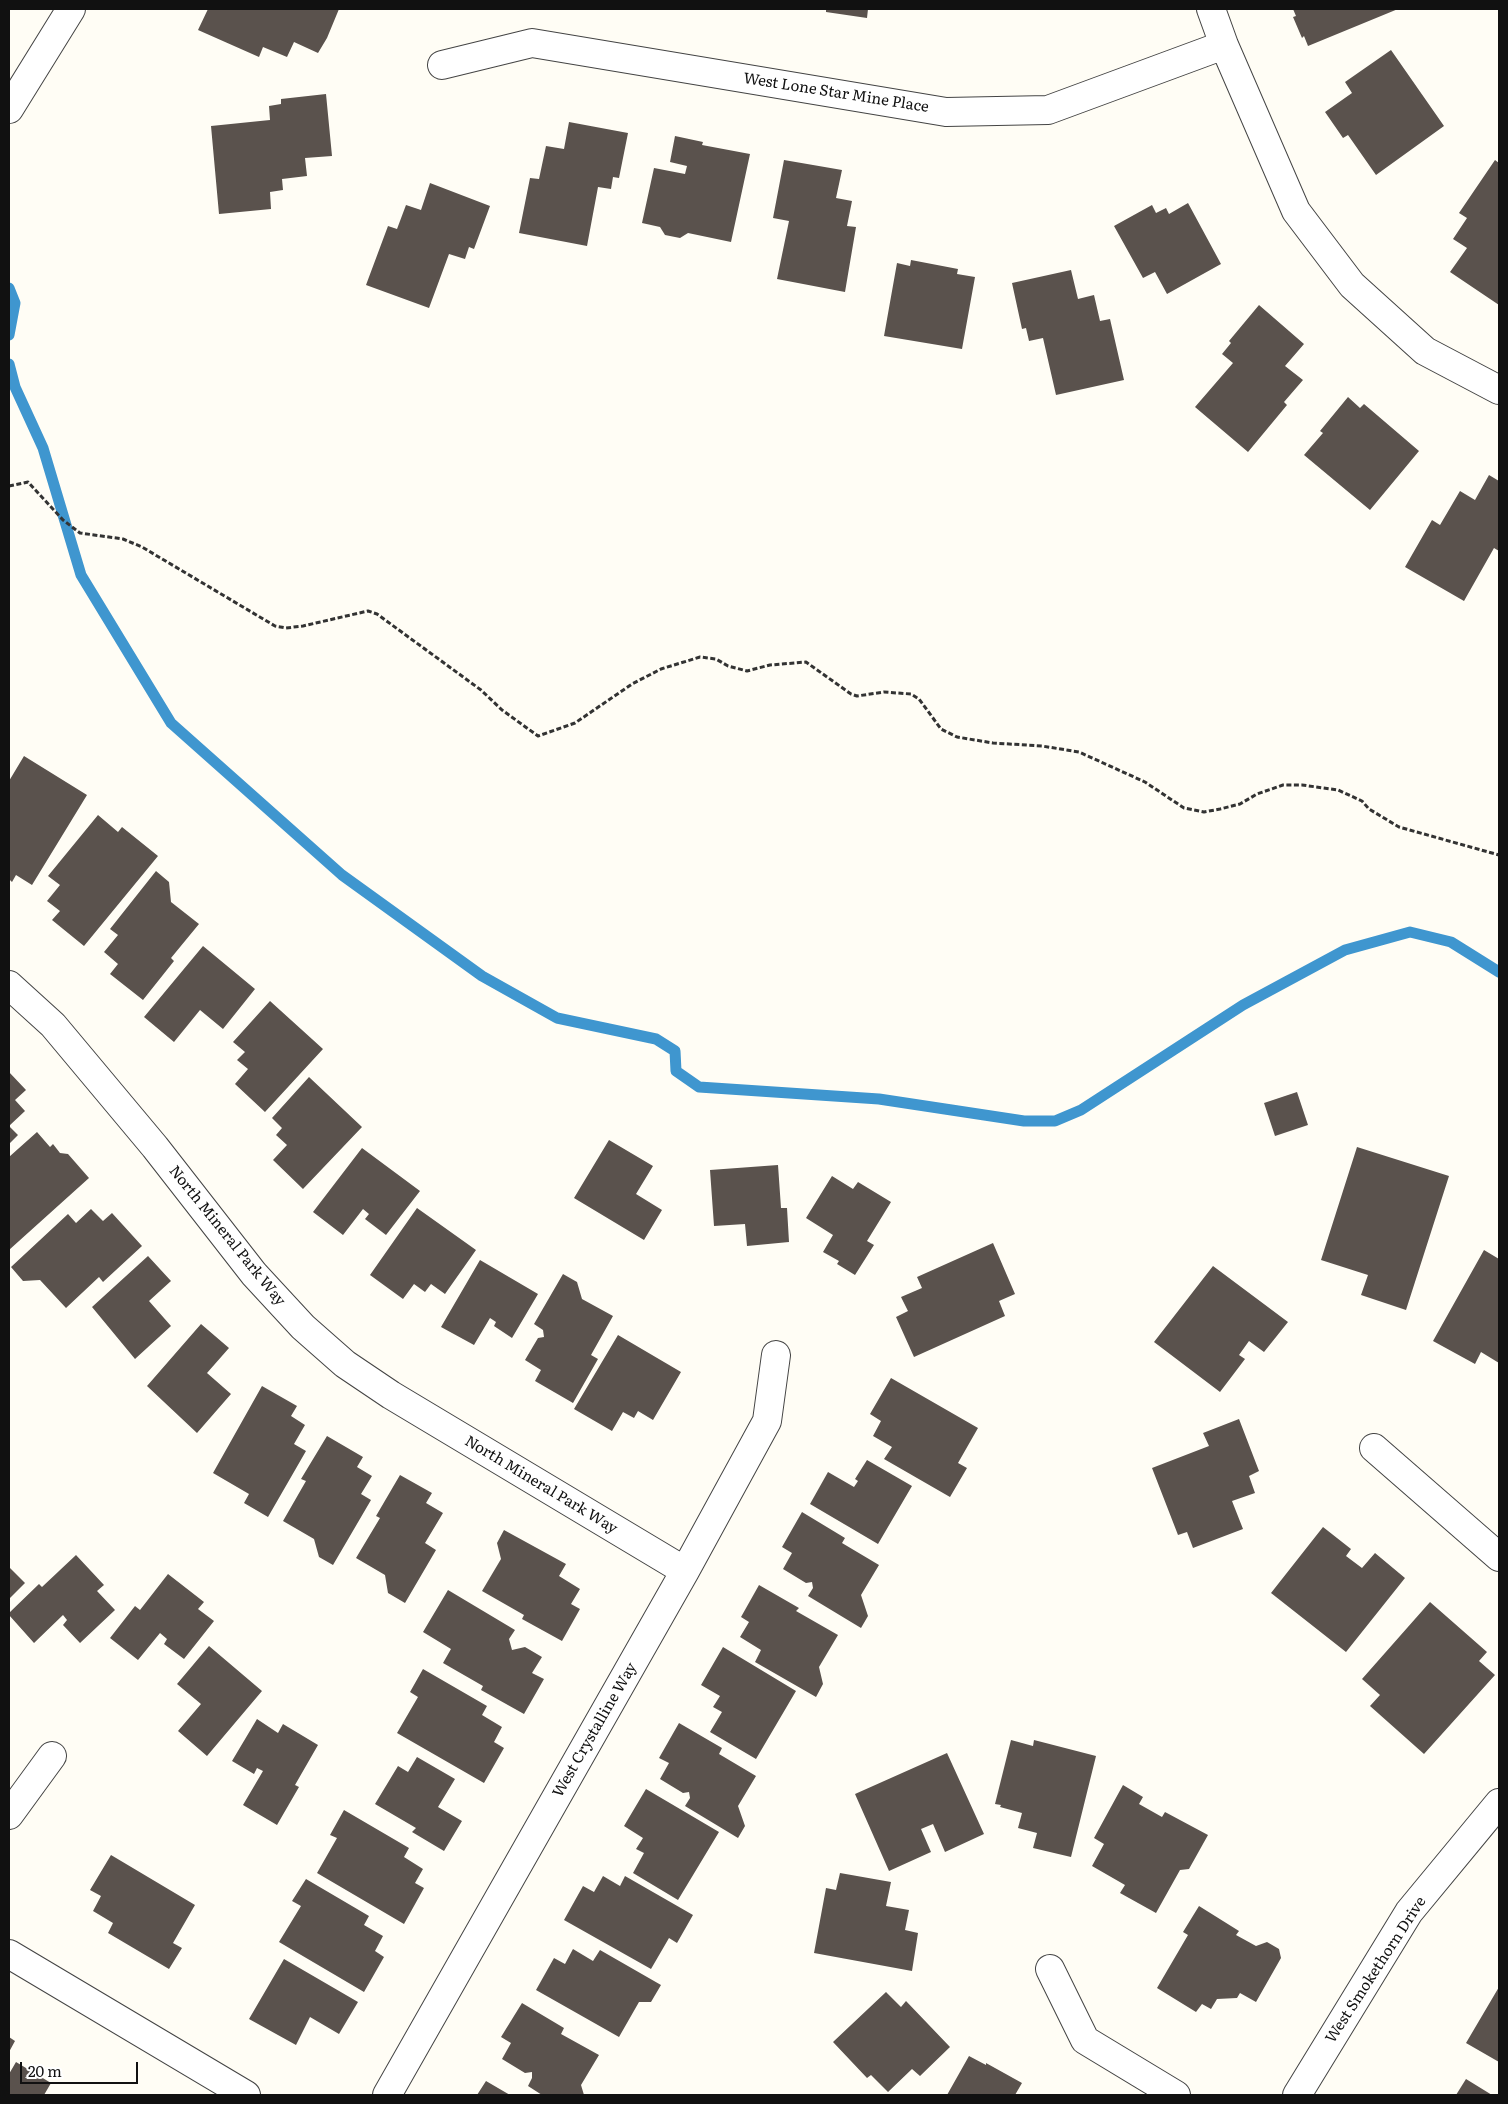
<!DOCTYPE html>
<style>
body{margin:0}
#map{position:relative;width:1508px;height:2104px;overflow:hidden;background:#fffdf5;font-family:Literata,serif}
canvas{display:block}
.frame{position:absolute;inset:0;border:10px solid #111;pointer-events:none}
.scale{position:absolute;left:20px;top:2062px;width:118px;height:22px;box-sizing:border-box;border:2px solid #111;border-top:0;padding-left:6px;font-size:15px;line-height:18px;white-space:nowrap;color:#111;-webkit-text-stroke:4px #fff;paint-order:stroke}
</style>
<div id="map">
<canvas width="1508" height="2104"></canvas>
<div class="frame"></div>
<div class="scale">20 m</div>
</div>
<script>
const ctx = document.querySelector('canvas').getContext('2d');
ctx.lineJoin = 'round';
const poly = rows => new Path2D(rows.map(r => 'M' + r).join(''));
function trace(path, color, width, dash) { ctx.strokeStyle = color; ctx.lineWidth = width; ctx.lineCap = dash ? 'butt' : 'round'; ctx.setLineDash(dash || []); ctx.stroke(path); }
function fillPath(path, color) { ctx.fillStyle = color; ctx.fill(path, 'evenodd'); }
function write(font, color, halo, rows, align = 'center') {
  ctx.font = font + ' Literata,serif'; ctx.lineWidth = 5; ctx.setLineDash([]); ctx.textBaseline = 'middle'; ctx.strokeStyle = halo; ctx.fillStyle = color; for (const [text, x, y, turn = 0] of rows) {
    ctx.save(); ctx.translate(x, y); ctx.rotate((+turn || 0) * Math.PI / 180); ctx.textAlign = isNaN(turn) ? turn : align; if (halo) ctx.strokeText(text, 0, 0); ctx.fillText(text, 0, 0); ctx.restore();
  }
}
trace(poly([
 [9,288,15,303,9,335],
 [9,364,15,387,43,448,81,575,171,723,342,875,482,976,557,1018,656,1039,675,1051,676,1071,699,1087,879,1099,1024,1121,1055,1121,1081,1110,1243,1005,1345,950,1410,932,1451,942,1499,972]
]), '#3f96cf', 11);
fillPath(poly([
 [208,9,339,9,327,38,318,53,294,42,287,57,263,47,259,57,198,30],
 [826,9,868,9,867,18,826,12],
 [1293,9,1398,9,1308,46,1304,36,1302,38,1293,17,1296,16],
 [1391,50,1444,126,1376,175,1348,135,1343,138,1325,112,1352,93,1345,82],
 [326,94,332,156,305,158,307,176,282,179,283,190,270,192,271,209,219,214,211,126,270,120,269,106,281,104,281,99],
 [569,122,628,133,619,178,613,177,611,189,598,187,587,246,519,233,530,178,539,179,546,146,564,149],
 [675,136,703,142,702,145,750,154,731,242,688,233,680,238,665,235,660,227,642,223,654,168,685,174,687,166,670,162],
 [784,160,842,170,836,198,852,201,847,226,856,227,845,292,777,279,789,221,773,218],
 [1495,160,1499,163,1499,305,1450,272,1467,248,1453,239,1467,218,1459,213],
 [430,183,490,206,474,249,469,247,465,259,449,254,429,308,366,285,388,226,397,229,406,205,421,210],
 [1188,203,1221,264,1167,294,1155,272,1143,278,1114,226,1152,205,1156,213,1166,208,1169,214],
 [911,260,958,269,957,274,975,277,962,349,884,336,897,263,910,266],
 [1071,270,1078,299,1094,295,1100,321,1110,319,1124,380,1056,395,1043,338,1029,341,1026,328,1022,329,1012,283],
 [1259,305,1304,344,1285,366,1303,380,1284,402,1287,405,1248,452,1195,407,1233,363,1222,354,1231,343,1229,341],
 [1348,397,1360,408,1364,404,1419,451,1370,510,1304,455,1323,433,1320,431],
 [1489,475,1499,481,1499,551,1494,548,1464,601,1405,567,1432,520,1440,525,1460,491,1475,500],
 [24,756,87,795,32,885,16,875,12,882,9,879,9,781],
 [98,815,118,832,122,827,158,856,84,946,52,920,60,911,47,901,60,885,48,876],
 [156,871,169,882,171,902,199,924,171,958,174,961,143,1000,110,974,118,964,104,952,118,935,110,929],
 [203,946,255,989,223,1029,200,1010,174,1042,144,1017],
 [270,1001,323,1049,265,1112,235,1084,248,1069,237,1060,245,1052,233,1042],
 [9,1072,26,1090,15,1100,25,1111,9,1126],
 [309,1077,362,1127,303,1189,273,1160,287,1145,276,1135,282,1128,272,1118],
 [1297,1092,1308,1125,1275,1136,1264,1103],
 [9,1126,18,1135,9,1144],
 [37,1132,50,1147,53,1144,60,1153,68,1154,89,1178,9,1250,9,1157],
 [609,1140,653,1166,636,1194,662,1210,644,1240,574,1198],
 [1357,1147,1449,1176,1406,1310,1361,1295,1368,1275,1321,1260],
 [362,1148,420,1191,386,1235,365,1219,369,1214,363,1209,343,1235,313,1212],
 [778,1165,781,1208,787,1208,789,1242,747,1246,745,1224,714,1226,710,1170],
 [832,1176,853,1189,858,1182,891,1202,867,1241,874,1245,855,1275,837,1264,839,1261,823,1252,833,1235,806,1218],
 [417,1208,476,1250,445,1294,431,1284,425,1292,414,1284,403,1299,370,1275],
 [91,1209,103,1221,112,1213,142,1246,103,1282,99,1277,66,1308,40,1280,23,1281,11,1267,68,1214,76,1223],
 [993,1243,1015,1294,999,1301,1005,1316,914,1357,896,1317,908,1311,901,1297,922,1288,917,1277],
 [1484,1250,1499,1259,1499,1363,1481,1352,1475,1364,1433,1341],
 [148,1256,171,1281,149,1301,171,1326,135,1359,92,1307],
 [480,1260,538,1294,512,1338,494,1326,496,1322,490,1318,474,1345,441,1327],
 [1213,1266,1288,1322,1264,1352,1249,1341,1239,1355,1245,1359,1220,1392,1154,1342],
 [563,1274,577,1282,582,1299,613,1316,591,1355,598,1359,573,1403,535,1381,541,1370,525,1360,538,1338,544,1337,543,1330,534,1324],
 [201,1324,229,1348,207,1373,231,1394,197,1433,147,1386],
 [618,1335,681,1372,653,1420,638,1411,634,1418,623,1412,612,1431,574,1409],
 [891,1378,978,1428,958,1463,967,1468,950,1497,884,1459,892,1447,873,1436,881,1421,870,1414],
 [262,1386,297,1406,291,1416,305,1425,294,1444,306,1451,268,1517,244,1503,249,1494,213,1473],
 [1239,1419,1259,1471,1249,1476,1255,1493,1232,1501,1243,1529,1193,1548,1187,1532,1178,1535,1152,1468,1209,1446,1203,1433],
 [327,1436,363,1457,357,1467,372,1476,361,1494,371,1500,333,1565,319,1557,314,1539,283,1521,306,1481,301,1479],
 [867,1460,912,1486,878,1544,810,1504,828,1472,854,1487,858,1481,855,1479],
 [400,1475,432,1493,426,1503,443,1513,425,1543,436,1550,405,1603,388,1593,385,1575,356,1558,380,1518,376,1516],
 [802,1512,845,1538,842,1543,879,1565,861,1595,868,1616,861,1628,808,1596,813,1588,812,1582,806,1583,783,1569,792,1553,782,1547],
 [1323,1527,1351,1549,1346,1556,1362,1568,1375,1553,1405,1578,1346,1652,1271,1593],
 [504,1530,566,1564,559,1576,580,1589,571,1604,580,1609,562,1641,522,1619,524,1615,482,1591,501,1559,497,1543],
 [76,1555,104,1585,97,1591,115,1610,80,1643,63,1625,67,1620,63,1615,34,1643,9,1615,9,1613,39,1584,42,1587],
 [9,1567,25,1583,9,1599],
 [168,1574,204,1602,198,1609,214,1621,184,1659,164,1644,167,1639,160,1633,138,1660,110,1638,135,1606,140,1610],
 [759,1585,799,1608,796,1611,838,1635,819,1667,823,1684,816,1697,755,1662,761,1650,740,1637,749,1622,741,1617],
 [448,1590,515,1630,509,1639,512,1650,525,1647,542,1657,532,1673,544,1679,524,1714,481,1690,483,1686,443,1663,451,1649,423,1632],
 [1430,1602,1487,1652,1479,1661,1495,1675,1424,1754,1370,1706,1380,1695,1362,1679],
 [209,1646,262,1691,207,1756,178,1731,201,1704,177,1684],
 [723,1647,796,1691,756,1759,710,1732,722,1712,713,1707,720,1696,701,1685],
 [423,1669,487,1706,482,1715,502,1727,494,1742,504,1748,484,1783,397,1733,418,1697,410,1692],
 [257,1719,278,1733,283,1724,318,1745,295,1785,299,1787,277,1825,243,1805,263,1771,257,1768,254,1774,232,1761],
 [679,1723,722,1748,719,1754,756,1776,738,1806,745,1826,738,1838,685,1806,690,1798,689,1792,683,1793,660,1779,669,1763,659,1758],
 [1011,1740,1033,1746,1034,1740,1096,1756,1071,1857,1033,1848,1037,1833,1018,1828,1022,1813,1000,1807,1001,1805,995,1804],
 [947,1753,984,1834,945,1852,933,1824,921,1829,931,1852,889,1871,855,1794],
 [417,1757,455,1779,438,1807,462,1821,444,1851,412,1832,416,1828,375,1804,398,1766,408,1772],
 [1123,1785,1143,1797,1139,1804,1162,1817,1165,1812,1208,1835,1189,1869,1180,1870,1156,1913,1120,1893,1125,1885,1092,1866,1104,1844,1094,1838],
 [646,1789,719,1832,678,1900,633,1873,644,1853,636,1849,643,1838,624,1826],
 [344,1810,409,1848,404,1857,423,1869,415,1883,424,1888,404,1924,317,1873,337,1838,330,1835],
 [111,1855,195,1905,173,1943,182,1948,169,1969,108,1933,113,1923,93,1911,101,1896,90,1890],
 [840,1873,891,1882,886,1906,909,1910,905,1930,918,1933,912,1971,814,1953,826,1888,836,1890],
 [603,1876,620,1886,625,1876,693,1915,677,1943,669,1938,651,1969,564,1920,583,1886,594,1892],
 [306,1879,369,1916,364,1925,383,1936,375,1951,384,1957,364,1992,279,1942,301,1906,292,1901],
 [1199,1906,1239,1931,1236,1935,1256,1946,1267,1942,1279,1949,1281,1958,1256,2002,1240,1993,1237,1998,1217,1999,1211,2009,1202,2004,1196,2012,1157,1988,1188,1935,1183,1932],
 [573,1949,593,1961,600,1950,661,1985,651,2002,639,2002,619,2037,536,1990,554,1958,565,1964],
 [284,1959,358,2002,339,2034,310,2017,296,2045,249,2019],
 [1499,1987,1499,2062,1466,2043],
 [886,1992,901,2007,906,2001,950,2047,920,2076,912,2069,888,2092,871,2075,867,2078,833,2042],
 [522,2003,564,2028,561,2034,599,2055,581,2085,584,2095,542,2095,528,2086,532,2078,532,2072,525,2073,502,2059,511,2043,501,2037],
 [9,2037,15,2041,9,2052],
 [969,2056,986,2065,986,2063,1022,2083,1015,2095,947,2095],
 [16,2062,51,2083,44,2095,9,2095,9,2074],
 [1466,2079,1492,2095,1456,2095],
 [486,2081,510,2095,477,2095]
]), '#5a524d');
const minor = poly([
 [1211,9,1224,45,1296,211,1352,285,1425,351,1499,390],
 [442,65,532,43,946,112,1048,110,1224,45],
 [9,109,71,9],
 [9,985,53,1025,155,1147,254,1274,303,1327,345,1364,391,1395,685,1571],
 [1374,1448,1499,1557],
 [9,1815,52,1756],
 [9,1954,246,2095],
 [1050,1969,1085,2040,1176,2095],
 [387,2095,685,1571,767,1421,776,1355],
 [1297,2095,1409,1912,1499,1803]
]);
trace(minor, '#444', 30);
trace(poly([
 [9,486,28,482,63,520,80,533,123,539,142,547,275,626,286,628,303,626,368,611,377,614,481,690,502,710,538,736,575,723,632,684,661,669,700,657,716,659,728,666,747,671,770,665,806,662,851,694,857,696,884,692,911,694,919,699,941,729,957,737,993,743,1042,746,1079,752,1145,782,1184,808,1204,812,1220,809,1240,804,1257,794,1283,785,1302,785,1338,790,1362,801,1369,809,1399,827,1499,855]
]), '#333', 3, [5, 2.5]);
trace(minor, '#fff', 28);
write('15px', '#111', '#fff', [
 ["West Lone Star Mine Place",836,93,9],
 ["North Mineral Park Way",227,1236,51],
 ["North Mineral Park Way",541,1485,31],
 ["West Crystalline Way",595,1730,-60],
 ["West Smokethorn Drive",1376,1970,-57]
]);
</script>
